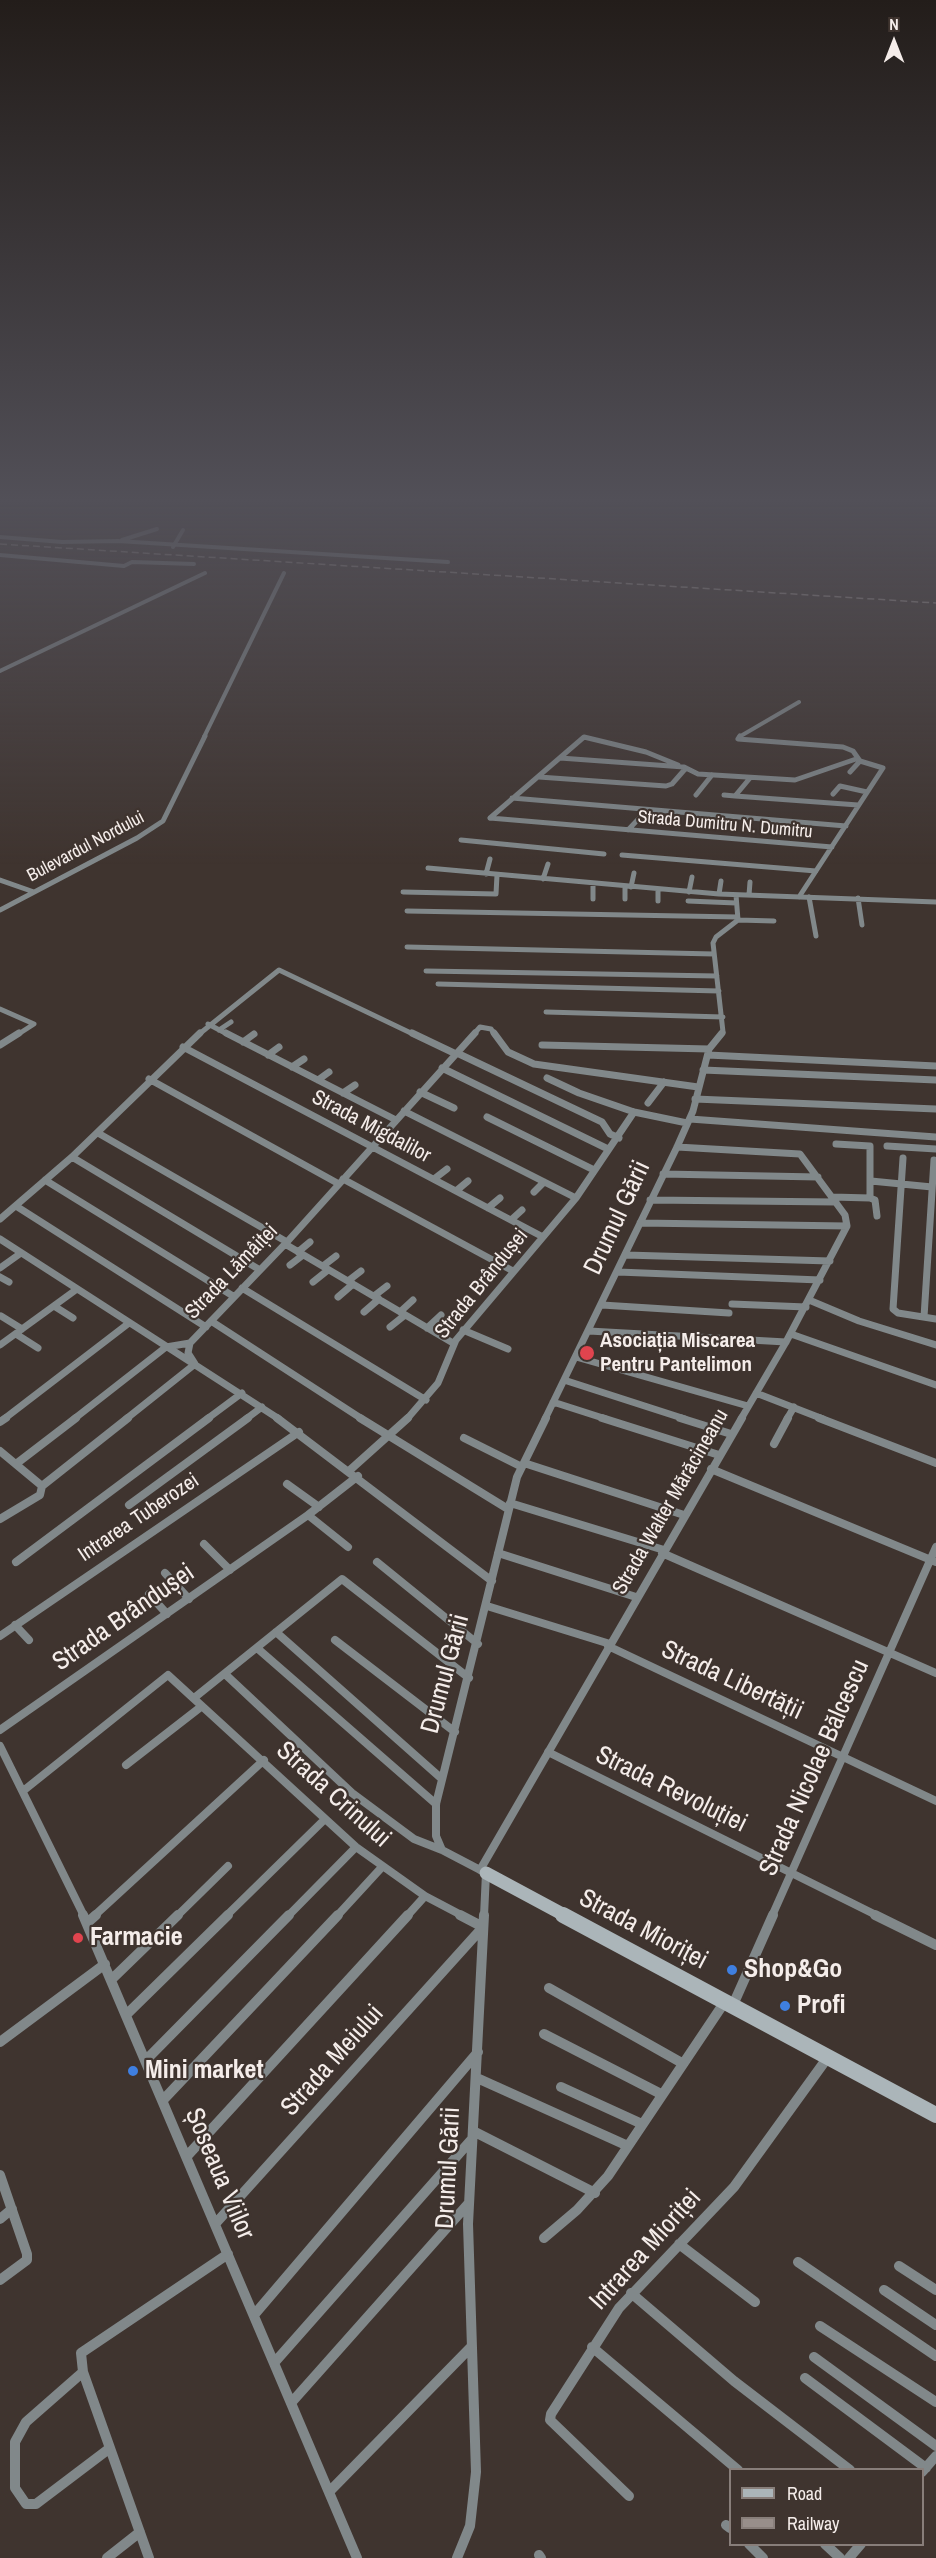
<!DOCTYPE html>
<meta charset="utf-8">
<style>
body{margin:0}
#map{position:relative;width:936px;height:2558px;overflow:hidden;background:#3f342f;font-family:"Archivo Narrow",sans-serif}
canvas{display:block}
.legend{position:absolute;left:729px;top:2468px;width:195px;height:78px;box-sizing:border-box;background:#3f342f;border:2px solid #887e7a;margin:0;padding:8px 10px;list-style:none;font-size:18px;color:#f5edea}
.legend li{display:flex;align-items:center;gap:12px;height:30px}
.legend b{width:30px;border:2px solid #887e7a}
.north{position:absolute;left:864px;top:12px;width:60px;height:60px;-webkit-text-stroke:4px #3f342f;paint-order:stroke;rotate:0deg;font-size:16px;font-weight:700;line-height:24px;text-align:center;color:#f5edea}
.north::after{content:'';display:block;margin:auto;width:21px;height:27px;background:#f5edea;clip-path:polygon(50% 0,100% 100%,50% 72%,0 100%)}
</style>
<div id="map">
<canvas width="936" height="2558"></canvas>
<ul class="legend">
<li><b style="height:8px;background:#abb5b9"></b>Road</li>
<li><b style="height:8px;background:#988e8a"></b>Railway</li>
</ul>
<div class="north">N</div>
</div>
<script>
const ctx = document.querySelector('canvas').getContext('2d');
ctx.lineJoin = 'round';
const poly = rows => new Path2D(rows.map(r => 'M' + r).join(''));
function trace(path, color, width, dash) { ctx.strokeStyle = color; ctx.lineWidth = width; ctx.lineCap = dash ? 'butt' : 'round'; ctx.setLineDash(dash || []); ctx.stroke(path); }
function write(font, color, halo, rows, align = 'center') {
  ctx.font = font + ' "Archivo Narrow",sans-serif'; ctx.lineWidth = 4.5; ctx.setLineDash([]); ctx.textBaseline = 'middle'; ctx.strokeStyle = halo; ctx.fillStyle = color; for (const [text, x, y, turn = 0] of rows) {
    ctx.save(); ctx.translate(x, y); ctx.rotate((+turn || 0) * Math.PI / 180); ctx.textAlign = isNaN(turn) ? turn : align; if (halo) ctx.strokeText(text, 0, 0); ctx.fillText(text, 0, 0); ctx.restore();
  }
}
trace(poly([
 [0,537,62,542,118,541,448,562],
 [122,540,157,529],
 [173,547,183,530],
 [0,555,124,566,132,562,194,564],
 [0,671,205,573],
 [204,737,284,573],
 [739,737,799,702]
]), '#81888a', 4);
trace(poly([
 [740,736,738,739,843,747,853,751,860,761,883,768,799,897],
 [560,758,684,767,698,774,795,780,856,759],
 [850,772,860,761],
 [539,777,666,786,672,784,686,768],
 [750,778,735,796,858,805],
 [833,794,840,786,867,792],
 [696,795,712,775],
 [724,795,735,796],
 [512,798,846,826],
 [490,818,832,847],
 [490,818,584,737,646,752,678,765],
 [628,830,647,810],
 [461,840,604,854],
 [622,855,816,871],
 [428,868,719,894,936,902],
 [486,874,490,859],
 [543,879,548,864],
 [0,880,34,892],
 [593,883,593,899],
 [625,886,625,899],
 [631,887,634,873],
 [658,889,658,901],
 [403,892,496,894,497,875],
 [689,892,692,877],
 [719,894,721,881],
 [749,895,750,882],
 [809,897,816,936],
 [858,898,862,925],
 [688,901,736,903],
 [0,910,137,838,163,821,205,736],
 [407,911,738,917],
 [738,920,774,921],
 [407,947,714,954],
 [426,971,717,976],
 [438,984,719,991],
 [0,1009,34,1024,17,1035],
 [546,1012,723,1017],
 [208,1024,229,1035],
 [219,1030,231,1022],
 [198,1035,279,970,415,1035],
 [473,1035,480,1027,491,1029,495,1035],
 [721,1035,723,1032,713,943,716,937,738,920,736,895]
]), '#81888a', 5);
trace(poly([
 [226,1033,396,1120],
 [412,1033,456,1054],
 [494,1033,508,1052,534,1064,698,1087],
 [243,1042,254,1034],
 [0,1045,19,1033],
 [542,1045,709,1049],
 [183,1047,543,1237],
 [457,1053,602,1122,610,1134,619,1138],
 [268,1055,279,1047],
 [708,1055,936,1066],
 [292,1067,304,1059],
 [442,1068,608,1149],
 [703,1070,936,1080],
 [547,1078,579,1093,634,1112,687,1123],
 [149,1079,339,1184],
 [318,1080,329,1072],
 [420,1092,454,1108],
 [343,1093,355,1085],
 [695,1099,936,1109],
 [648,1103,664,1082],
 [404,1111,576,1198],
 [487,1117,594,1170],
 [690,1119,936,1137],
 [98,1133,287,1242],
 [887,1146,936,1149],
 [677,1147,800,1154,845,1215,847,1226,786,1342,741,1419],
 [72,1157,260,1270],
 [903,1158,893,1309,898,1313,936,1319],
 [663,1174,818,1177],
 [343,1179,513,1271],
 [434,1179,447,1169],
 [45,1180,233,1296],
 [871,1181,932,1187],
 [456,1191,468,1181],
 [534,1192,544,1182],
 [832,1197,870,1198,870,1146,836,1144],
 [870,1198,875,1200,877,1216],
 [650,1200,836,1202],
 [16,1206,206,1327],
 [488,1208,500,1198],
 [0,1219,72,1157,200,1033],
 [511,1220,522,1210],
 [640,1223,847,1226],
 [0,1239,279,1419],
 [285,1244,453,1343],
 [298,1252,310,1242],
 [626,1255,830,1261],
 [290,1265,303,1255],
 [323,1266,336,1256],
 [0,1268,21,1253],
 [618,1272,820,1280],
 [0,1277,9,1282],
 [348,1281,361,1271],
 [313,1282,328,1270],
 [242,1288,426,1400],
 [374,1296,387,1286],
 [338,1297,353,1284],
 [809,1300,859,1321,936,1345],
 [732,1304,806,1307],
 [602,1305,729,1313],
 [54,1306,73,1318],
 [364,1312,379,1299],
 [400,1312,413,1300],
 [1,1316,22,1329],
 [924,1317,934,1160],
 [211,1321,362,1419],
 [390,1327,405,1315],
 [427,1328,441,1315],
 [463,1330,508,1349],
 [589,1331,786,1342],
 [16,1334,38,1348],
 [791,1334,936,1385],
 [0,1345,77,1289],
 [576,1357,748,1406],
 [195,1364,188,1353,190,1343,287,1242,475,1033],
 [564,1380,685,1419],
 [756,1393,823,1419],
 [553,1402,606,1419],
 [4,1419,129,1323],
 [74,1419,166,1347,190,1343],
 [126,1419,195,1364],
 [207,1419,242,1393],
 [246,1419,262,1407],
 [407,1419,438,1383,456,1340,576,1198,634,1112],
 [545,1419,677,1147,693,1111,709,1049,722,1033],
 [787,1419,794,1407]
]), '#81888a', 7);
trace(poly([
 [277,1418,492,1581],
 [360,1418,508,1509],
 [602,1418,719,1455],
 [680,1418,731,1434],
 [819,1418,936,1463],
 [0,1422,6,1418],
 [464,1438,522,1467],
 [774,1444,788,1418],
 [0,1451,42,1486],
 [524,1463,684,1515],
 [16,1464,76,1418],
 [711,1469,936,1562],
 [350,1470,408,1418],
 [287,1484,319,1507],
 [510,1503,664,1550],
 [129,1505,248,1418],
 [308,1515,348,1547],
 [0,1519,40,1495,42,1486,128,1418],
 [204,1544,230,1570],
 [498,1553,636,1597],
 [662,1553,936,1673],
 [16,1562,209,1418],
 [377,1562,478,1644],
 [165,1573,189,1599],
 [149,1594,167,1614],
 [487,1606,610,1644],
 [15,1625,29,1640],
 [276,1632,442,1779],
 [0,1636,299,1432],
 [335,1640,455,1732],
 [608,1646,936,1801],
 [257,1648,436,1804],
 [225,1674,352,1793,414,1839,442,1850],
 [194,1698,342,1579,469,1678],
 [0,1730,308,1515,358,1476],
 [0,1746,84,1916],
 [548,1752,878,1916],
 [126,1765,202,1706],
 [23,1791,168,1675,356,1847,425,1896,463,1916],
 [480,1870,742,1418],
 [94,1916,264,1760],
 [177,1916,228,1866],
 [226,1916,324,1820],
 [288,1916,356,1847],
 [337,1916,382,1867],
 [407,1916,425,1896],
 [484,1916,486,1873,442,1850,436,1836,436,1804,517,1477,546,1418],
 [772,1916,936,1547]
]), '#81888a', 8);
trace(poly([
 [83,1915,357,2558],
 [875,1915,936,1945],
 [87,1923,96,1915],
 [111,1980,178,1915],
 [549,1988,682,2063],
 [733,2005,773,1915],
 [126,2015,228,1915],
 [544,2034,661,2094],
 [0,2042,105,1964],
 [146,2060,289,1915],
 [477,2078,628,2146],
 [561,2087,642,2124],
 [164,2099,338,1915],
 [473,2131,595,2193],
 [188,2155,408,1915],
 [0,2175,27,2254,27,2260,0,2280],
 [0,2219,12,2209],
 [216,2223,483,1927,460,1915],
 [544,2238,577,2210,608,2176,724,2003],
 [679,2244,755,2302],
 [798,2262,936,2356],
 [899,2266,936,2290],
 [884,2290,936,2325],
 [631,2293,734,2381,850,2470],
 [254,2315,478,2052],
 [820,2326,936,2402],
 [592,2347,738,2470],
 [814,2357,936,2446],
 [274,2363,472,2139],
 [83,2372,26,2422,15,2442,15,2488,26,2504,36,2504,110,2448],
 [805,2378,926,2468],
 [291,2403,468,2204],
 [922,2472,936,2456],
 [329,2492,472,2346],
 [629,2496,550,2420,551,2414,619,2308,734,2187,828,2057],
 [726,2525,730,2528],
 [749,2544,763,2558],
 [825,2544,840,2558],
 [539,2555,541,2558],
 [107,2558,140,2532],
 [149,2558,83,2372,81,2353,228,2254],
 [457,2558,470,2526,476,2472,468,2224,484,1915],
 [849,2558,861,2544]
]), '#81888a', 10);
trace(poly([
 [486,1873,566,1916]
]), '#abb5b9', 13);
trace(poly([
 [563,1915,936,2115]
]), '#abb5b9', 16);
trace(poly([
 [0,544,936,603]
]), '#988e8a', 1.5, [7, 4]);
const sky = ctx.createLinearGradient(0, 0, 0, 865);
sky.addColorStop(0, '#231d1a');
sky.addColorStop(0.58, '#525058');
sky.addColorStop(1, '#52505800');
ctx.fillStyle = sky;
ctx.fillRect(0, 0, 936, 865);
for (const [x, y, r, color] of [
 [587,1353,8,"#e0444e"],
 [78,1938,6,"#e0444e"],
 [732,1970,6,"#3f7fe0"],
 [785,2006,6,"#3f7fe0"],
 [133,2071,6,"#3f7fe0"]
]) { const dot = new Path2D(); dot.arc(x, y, r, 0, 2 * Math.PI); ctx.fillStyle = color; ctx.fill(dot); trace(dot, '#3f342f', 2); }
write('18px', '#f5edea', '#3f342f', [
 ["Strada Dumitru N. Dumitru",725,825,5],
 ["Bulevardul Nordului",86,847,-28]
]);
write('21px', '#f5edea', '#3f342f', [
 ["Strada Migdalilor",371,1127,28],
 ["Strada Lămâiței",232,1272,-46],
 ["Strada Brândușei",482,1284,-51],
 ["Strada Walter Mărăcineanu",671,1502,-60],
 ["Intrarea Tuberozei",139,1518,-34]
]);
write('bold 21px', '#f5edea', '#3f342f', [
 ["Asociația Miscarea",600,1341],
 ["Pentru Pantelimon",600,1365]
], 'left');
write('26px', '#f5edea', '#3f342f', [
 ["Drumul Gării",618,1218,-65],
 ["Strada Brândușei",124,1618,-35],
 ["Drumul Gării",446,1674,-75],
 ["Strada Libertății",732,1681,25],
 ["Strada Nicolae Bălcescu",815,1768,-66],
 ["Strada Revoluției",671,1790,26],
 ["Strada Crinului",333,1795,42],
 ["Strada Mioriței",643,1930,28],
 ["Strada Meiului",333,2061,-48],
 ["Drumul Gării",449,2168,-87],
 ["Șoseaua Viilor",219,2174,67],
 ["Intrarea Mioriței",646,2250,-48]
]);
write('bold 26px', '#f5edea', '#3f342f', [
 ["Farmacie",90,1938],
 ["Shop&Go",744,1970],
 ["Profi",797,2006],
 ["Mini market",145,2071]
], 'left');
</script>
